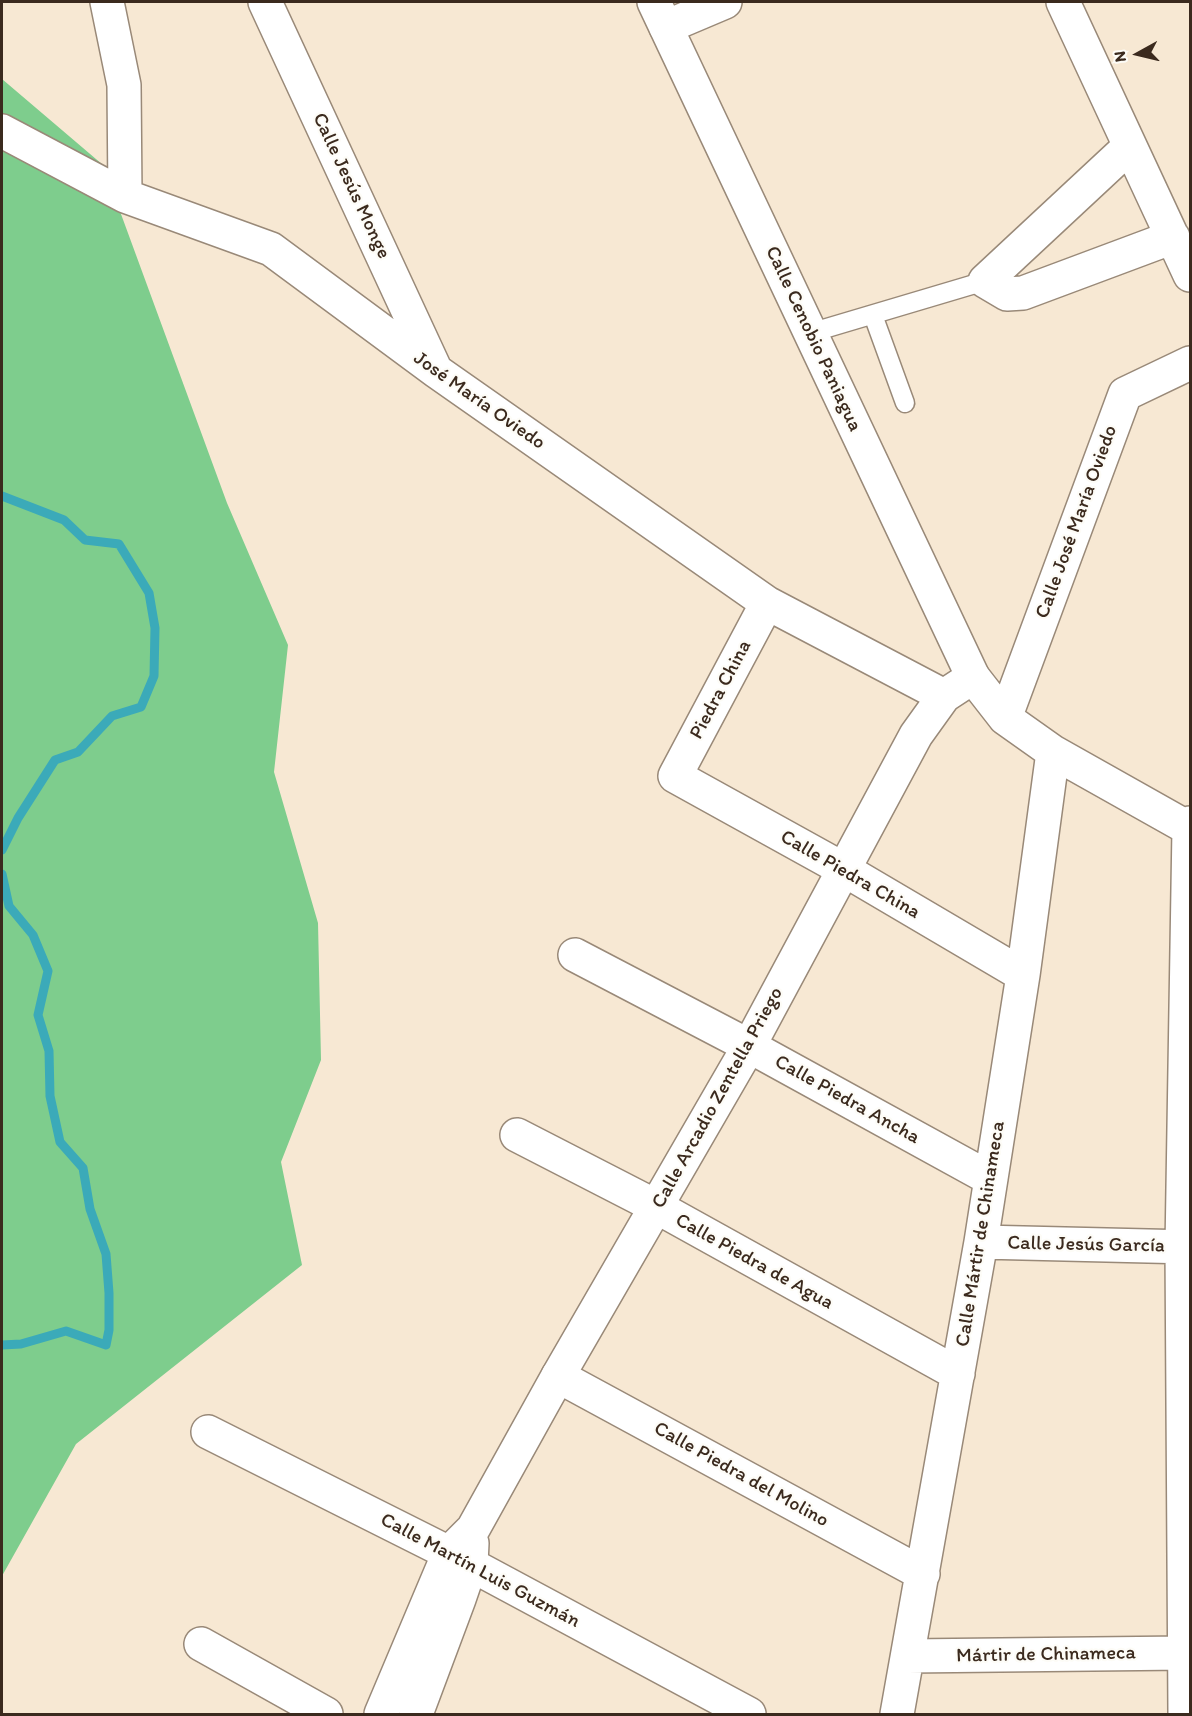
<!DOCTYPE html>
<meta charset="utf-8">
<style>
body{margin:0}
#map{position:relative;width:1192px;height:1716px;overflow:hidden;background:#f7e8d3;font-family:Itim,sans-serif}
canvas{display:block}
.frame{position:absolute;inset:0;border:3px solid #3b2a1e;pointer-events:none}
.north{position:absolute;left:1108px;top:24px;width:60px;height:60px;-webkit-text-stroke:4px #fdfcf7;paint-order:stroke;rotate:262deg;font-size:16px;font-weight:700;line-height:24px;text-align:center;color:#3b2a1e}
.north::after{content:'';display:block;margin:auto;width:21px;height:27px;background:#3b2a1e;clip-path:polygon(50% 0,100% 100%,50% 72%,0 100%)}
</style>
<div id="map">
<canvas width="1192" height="1716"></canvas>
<div class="frame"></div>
<div class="north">N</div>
</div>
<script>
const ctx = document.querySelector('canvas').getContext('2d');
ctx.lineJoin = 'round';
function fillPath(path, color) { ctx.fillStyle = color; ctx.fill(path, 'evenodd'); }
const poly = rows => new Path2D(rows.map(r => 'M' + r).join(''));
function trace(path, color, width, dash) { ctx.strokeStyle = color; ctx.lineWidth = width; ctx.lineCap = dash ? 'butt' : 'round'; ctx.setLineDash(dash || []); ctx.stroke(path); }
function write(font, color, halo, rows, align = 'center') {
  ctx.font = font + ' Itim,sans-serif'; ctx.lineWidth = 4.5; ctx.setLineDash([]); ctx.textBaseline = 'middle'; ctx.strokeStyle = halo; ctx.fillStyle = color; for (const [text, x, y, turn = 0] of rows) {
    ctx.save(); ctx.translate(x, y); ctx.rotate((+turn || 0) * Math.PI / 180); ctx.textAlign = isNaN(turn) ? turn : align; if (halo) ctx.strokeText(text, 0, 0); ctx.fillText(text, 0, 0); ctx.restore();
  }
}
fillPath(poly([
 [2,79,103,165,227,503,288,645,274,772,318,923,321,1060,281,1162,302,1265,76,1444,2,1576]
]), '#7ecd8d');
trace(poly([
 [2,496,64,520,85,540,119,544,149,593,155,628,154,676,141,707,112,716,78,752,55,760,18,818,2,850],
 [2,874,9,906,33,935,48,971,38,1015,49,1051,50,1096,60,1142,83,1168,90,1209,106,1254,109,1293,109,1330,106,1345,66,1331,21,1344,2,1345]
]), '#3baab9', 9);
const service = poly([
 [873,315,905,403],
 [810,333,985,281]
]);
const minor = poly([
 [107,2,124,85,125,196],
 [265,2,435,369],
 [1063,2,1190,275],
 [666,27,725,2],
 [2,131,125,196,271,249,436,371,767,603,944,696],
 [1130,146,985,281,1007,294,1023,293,1173,237],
 [767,603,675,776,843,869,1023,975],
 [973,677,1005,718,1053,752,1190,829],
 [1005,718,1125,394,1190,363],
 [575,955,749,1046,991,1179],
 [517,1135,657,1207,958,1374],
 [981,1242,1190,1247],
 [558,1376,923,1574],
 [208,1432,449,1553],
 [201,1644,326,1714],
 [908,1656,1185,1653],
 [897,1714,981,1242,1023,975,1053,752],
 [1185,1714,1182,1247,1189,828,1190,823]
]);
const tertiary = poly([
 [449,1553,749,1714],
 [381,1714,449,1553,473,1529,558,1376,749,1046,916,735,944,696,973,677,654,2],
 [416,1714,459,1599,471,1564,472,1543]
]);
trace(service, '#998978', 21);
trace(minor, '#998978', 36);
trace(tertiary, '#998978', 36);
trace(service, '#fff', 18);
trace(minor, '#fff', 33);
trace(tertiary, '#fff', 33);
write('20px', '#3b2a1e', '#fdfcf7', [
 ["Calle Jesús Monge",351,186,65],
 ["Calle Cenobio Paniagua",813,339,65],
 ["José María Oviedo",479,401,35],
 ["Calle José María Oviedo",1077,522,-70],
 ["Piedra China",721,690,-62],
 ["Calle Piedra China",850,875,30],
 ["Calle Arcadio Zentella Priego",718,1098,-61],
 ["Calle Piedra Ancha",847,1100,29],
 ["Calle Mártir de Chinameca",981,1234,-81],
 ["Calle Jesús García",1086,1245,1],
 ["Calle Piedra de Agua",754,1262,29],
 ["Calle Piedra del Molino",741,1475,29],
 ["Calle Martín Luis Guzmán",480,1571,28],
 ["Mártir de Chinameca",1046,1655,-1]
]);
</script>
